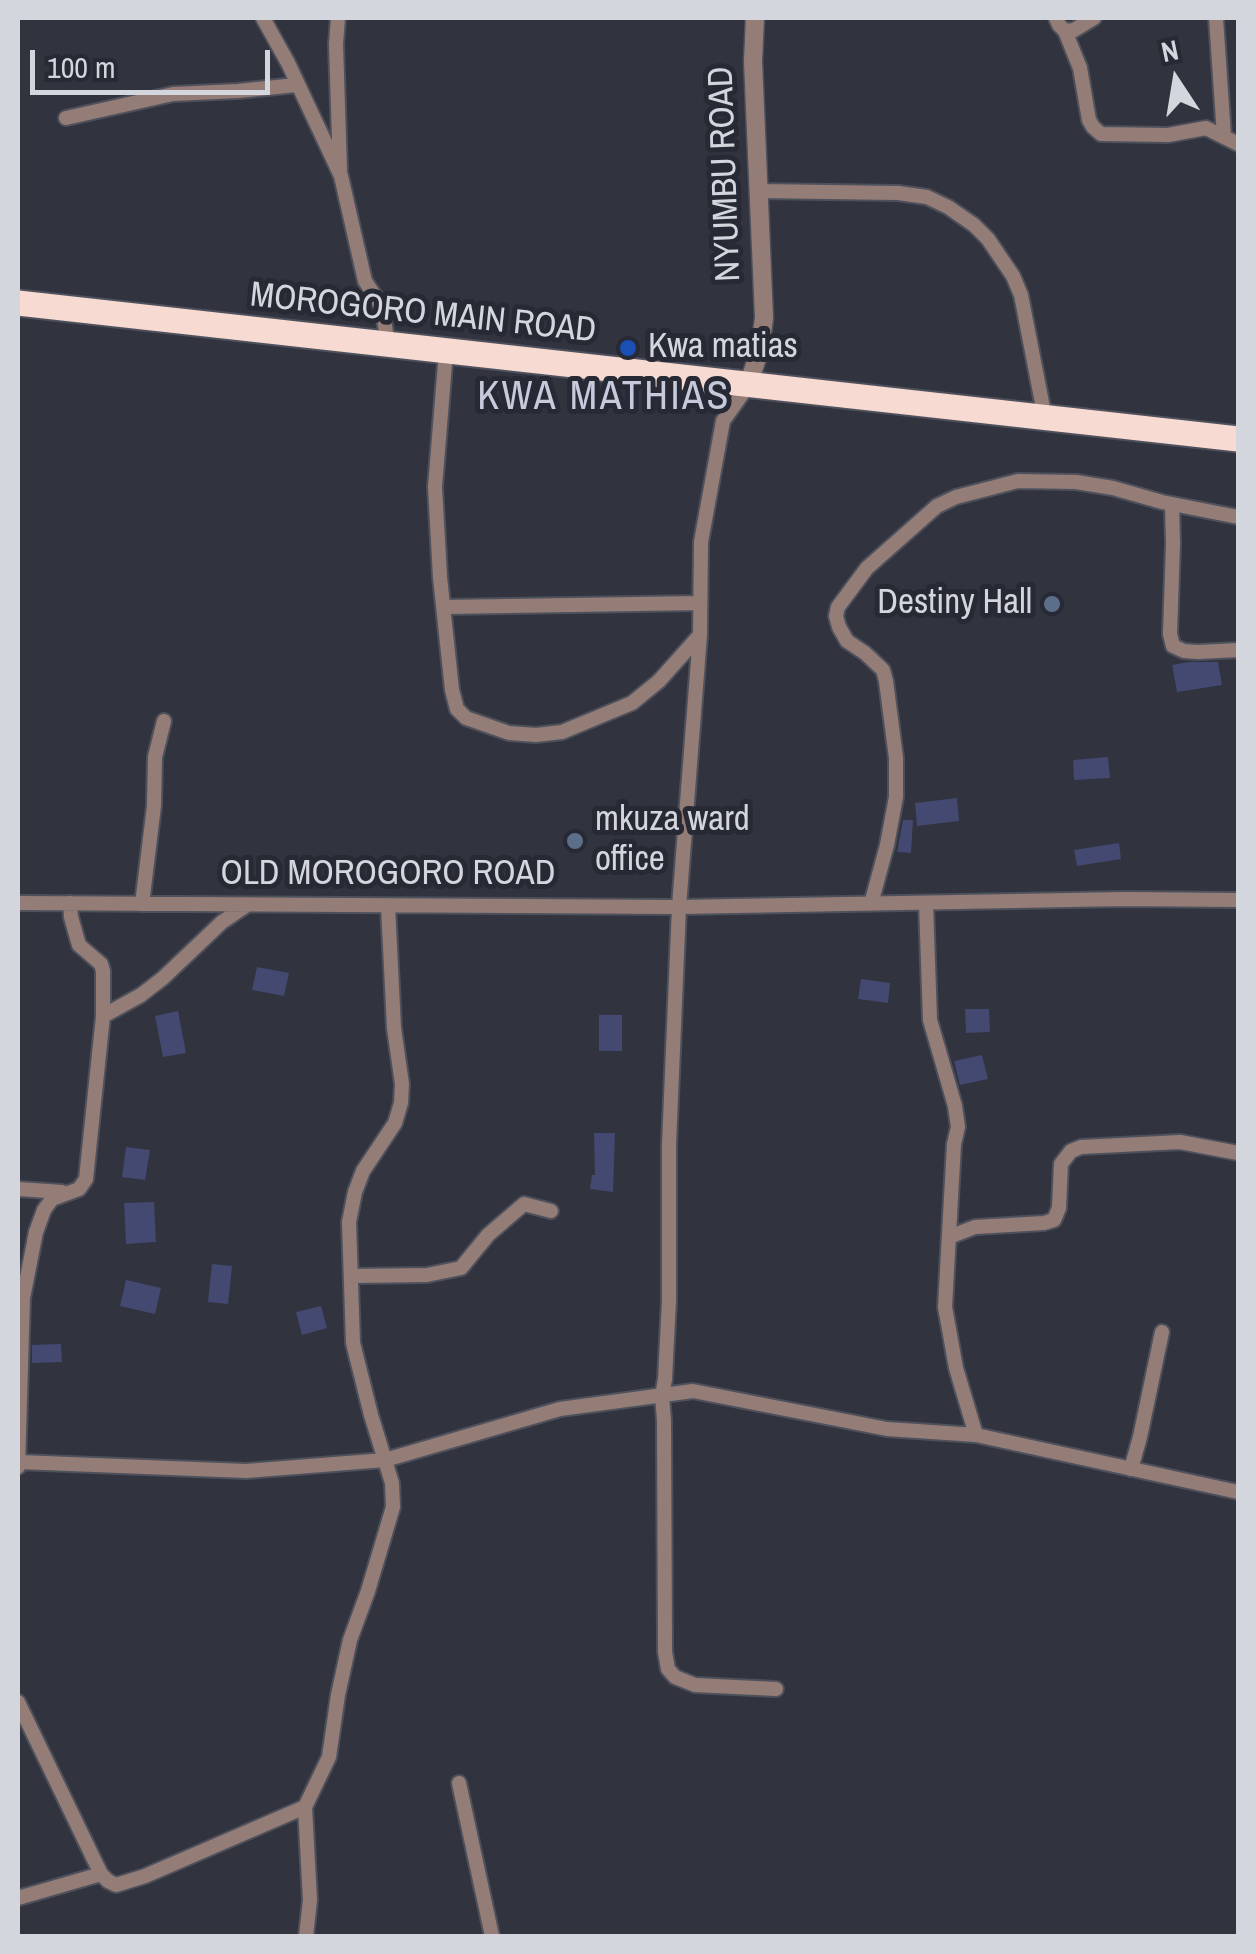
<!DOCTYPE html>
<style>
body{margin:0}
#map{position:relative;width:1256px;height:1954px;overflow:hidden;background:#31333f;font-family:"Archivo Narrow",sans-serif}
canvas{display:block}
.frame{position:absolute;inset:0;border:20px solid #d4d6de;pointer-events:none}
.north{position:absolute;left:1126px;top:30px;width:100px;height:100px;-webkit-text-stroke:8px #272935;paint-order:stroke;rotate:348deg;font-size:28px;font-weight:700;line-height:40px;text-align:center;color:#d4d6de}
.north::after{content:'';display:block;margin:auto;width:35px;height:45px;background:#d4d6de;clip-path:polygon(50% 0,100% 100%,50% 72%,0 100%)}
.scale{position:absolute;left:30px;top:50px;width:240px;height:45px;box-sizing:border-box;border:5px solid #d4d6de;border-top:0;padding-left:12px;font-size:30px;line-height:35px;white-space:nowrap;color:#d4d6de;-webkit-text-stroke:8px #272935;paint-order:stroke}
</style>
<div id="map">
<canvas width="1256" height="1954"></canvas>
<div class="frame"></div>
<div class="north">N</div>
<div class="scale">100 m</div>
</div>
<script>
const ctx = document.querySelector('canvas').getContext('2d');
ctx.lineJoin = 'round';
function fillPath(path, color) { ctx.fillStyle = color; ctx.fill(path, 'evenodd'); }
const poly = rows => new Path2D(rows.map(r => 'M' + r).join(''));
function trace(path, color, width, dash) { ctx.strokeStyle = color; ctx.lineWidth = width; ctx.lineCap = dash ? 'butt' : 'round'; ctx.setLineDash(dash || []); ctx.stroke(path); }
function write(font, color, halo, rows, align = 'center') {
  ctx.font = font + ' "Archivo Narrow",sans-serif'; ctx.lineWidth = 10; ctx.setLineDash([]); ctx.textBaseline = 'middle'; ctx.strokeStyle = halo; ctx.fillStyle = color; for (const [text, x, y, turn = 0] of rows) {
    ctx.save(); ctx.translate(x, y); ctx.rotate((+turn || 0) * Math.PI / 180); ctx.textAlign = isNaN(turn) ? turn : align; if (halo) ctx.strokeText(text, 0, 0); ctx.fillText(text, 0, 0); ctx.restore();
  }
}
fillPath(poly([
 [1189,662,1218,662,1222,685,1177,692,1172,665],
 [1108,757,1110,778,1074,780,1073,760],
 [957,798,959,821,917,826,915,803],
 [903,820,913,820,911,853,897,852],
 [1119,843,1121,859,1077,866,1074,850],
 [257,967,289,973,284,996,252,990],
 [861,979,890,983,888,1003,858,999],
 [965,1009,989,1009,990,1032,966,1033],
 [178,1011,186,1053,163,1057,155,1016],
 [599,1015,622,1015,622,1051,599,1051],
 [982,1055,988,1079,960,1085,954,1061],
 [594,1133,615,1133,613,1192,590,1189,592,1175,595,1175],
 [126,1147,150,1150,145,1180,122,1177],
 [154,1202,156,1242,126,1244,124,1203],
 [212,1264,232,1266,228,1304,208,1302],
 [126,1280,161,1288,155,1314,120,1306],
 [321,1306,327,1328,302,1335,296,1312],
 [61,1344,62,1362,32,1363,32,1345]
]), '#434970');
const minor = poly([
 [263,18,288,63,341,176,365,281,382,307,388,345],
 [338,18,336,44,340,171],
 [1056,18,1059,25,1065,31,1074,30,1094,18],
 [1216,18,1224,136],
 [1065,31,1080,68,1089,120,1093,127,1101,134,1168,135,1206,128,1238,144],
 [66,118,173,94,238,91,296,85],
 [758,191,898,193,927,197,948,207,974,225,988,239,1013,276,1021,295,1045,418],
 [446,351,435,487,440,577,452,690,457,709,466,718,509,733,536,735,562,732,632,703,659,681,700,635],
 [748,386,723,421,701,542,700,635,679,907,669,1145,669,1301,665,1379,662,1396,664,1420,665,1652,668,1669,675,1677,695,1685,776,1689],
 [1172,504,1173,544,1170,634,1173,646,1184,651,1198,652,1238,650],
 [444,607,700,603],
 [18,903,679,907,1125,899,1238,900],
 [926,903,930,1020,955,1106,958,1127,954,1144,945,1307,956,1368,976,1435],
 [142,904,154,806,155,757,164,721],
 [871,904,887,845,896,797,896,758,886,681,883,670,865,653,847,641,839,627,836,616,838,607,867,568,937,506,956,497,1018,481,1076,482,1113,488,1162,502,1238,517],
 [103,1016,141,995,163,978,222,922,247,905],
 [18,1189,62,1192],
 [949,1237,975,1227,1044,1223,1054,1220,1059,1208,1061,1164,1071,1151,1081,1147,1180,1142,1238,1153],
 [351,1276,427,1275,461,1268,488,1235,524,1204,551,1211],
 [19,1462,246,1471,385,1460,560,1409,693,1391,887,1429,976,1435,1238,1492],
 [18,1467,23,1298,36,1232,44,1210,52,1199,79,1189,86,1179,103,1016,103,971,101,964,79,945,71,917,70,903],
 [1131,1469,1140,1437,1162,1332],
 [18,1702,101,1874,108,1881,116,1885,145,1876,305,1807],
 [459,1783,492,1936],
 [18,1898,101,1874],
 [306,1936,310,1900,305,1807,329,1757,338,1695,350,1640,368,1591,393,1507,392,1483,371,1415,353,1343,349,1222,355,1192,363,1171,395,1123,401,1103,402,1084,394,1028,388,906]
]);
const tertiary = poly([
 [748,386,760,349,764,318,753,61,755,18]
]);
const trunk = poly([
 [18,303,1238,439]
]);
trace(minor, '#4e505c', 18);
trace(tertiary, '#4e505c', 21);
trace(trunk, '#4e505c', 29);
trace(minor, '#947d77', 14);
trace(tertiary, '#947d77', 18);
trace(trunk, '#f7dad2', 25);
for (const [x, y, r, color] of [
 [628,348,10,"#1a4fb4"],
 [1052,604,10,"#5c6f8a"],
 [575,841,10,"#5c6f8a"]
]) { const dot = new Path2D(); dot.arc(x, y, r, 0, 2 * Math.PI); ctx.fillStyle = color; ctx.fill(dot); trace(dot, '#272935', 4); }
write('35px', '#d4d6de', '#272935', [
 ["NYUMBU ROAD",726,174,-92],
 ["MOROGORO MAIN ROAD",423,314,6],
 ["OLD MOROGORO ROAD",388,875]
]);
write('35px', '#d4d6de', '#272935', [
 ["Kwa matias",648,348],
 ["Destiny Hall",1032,604,"right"],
 ["mkuza ward",595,821],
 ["office",595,861]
], 'left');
ctx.letterSpacing = '2.5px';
write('40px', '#c7cada', '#272935', [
 ["KWA MATHIAS",604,398]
]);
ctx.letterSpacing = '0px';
</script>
